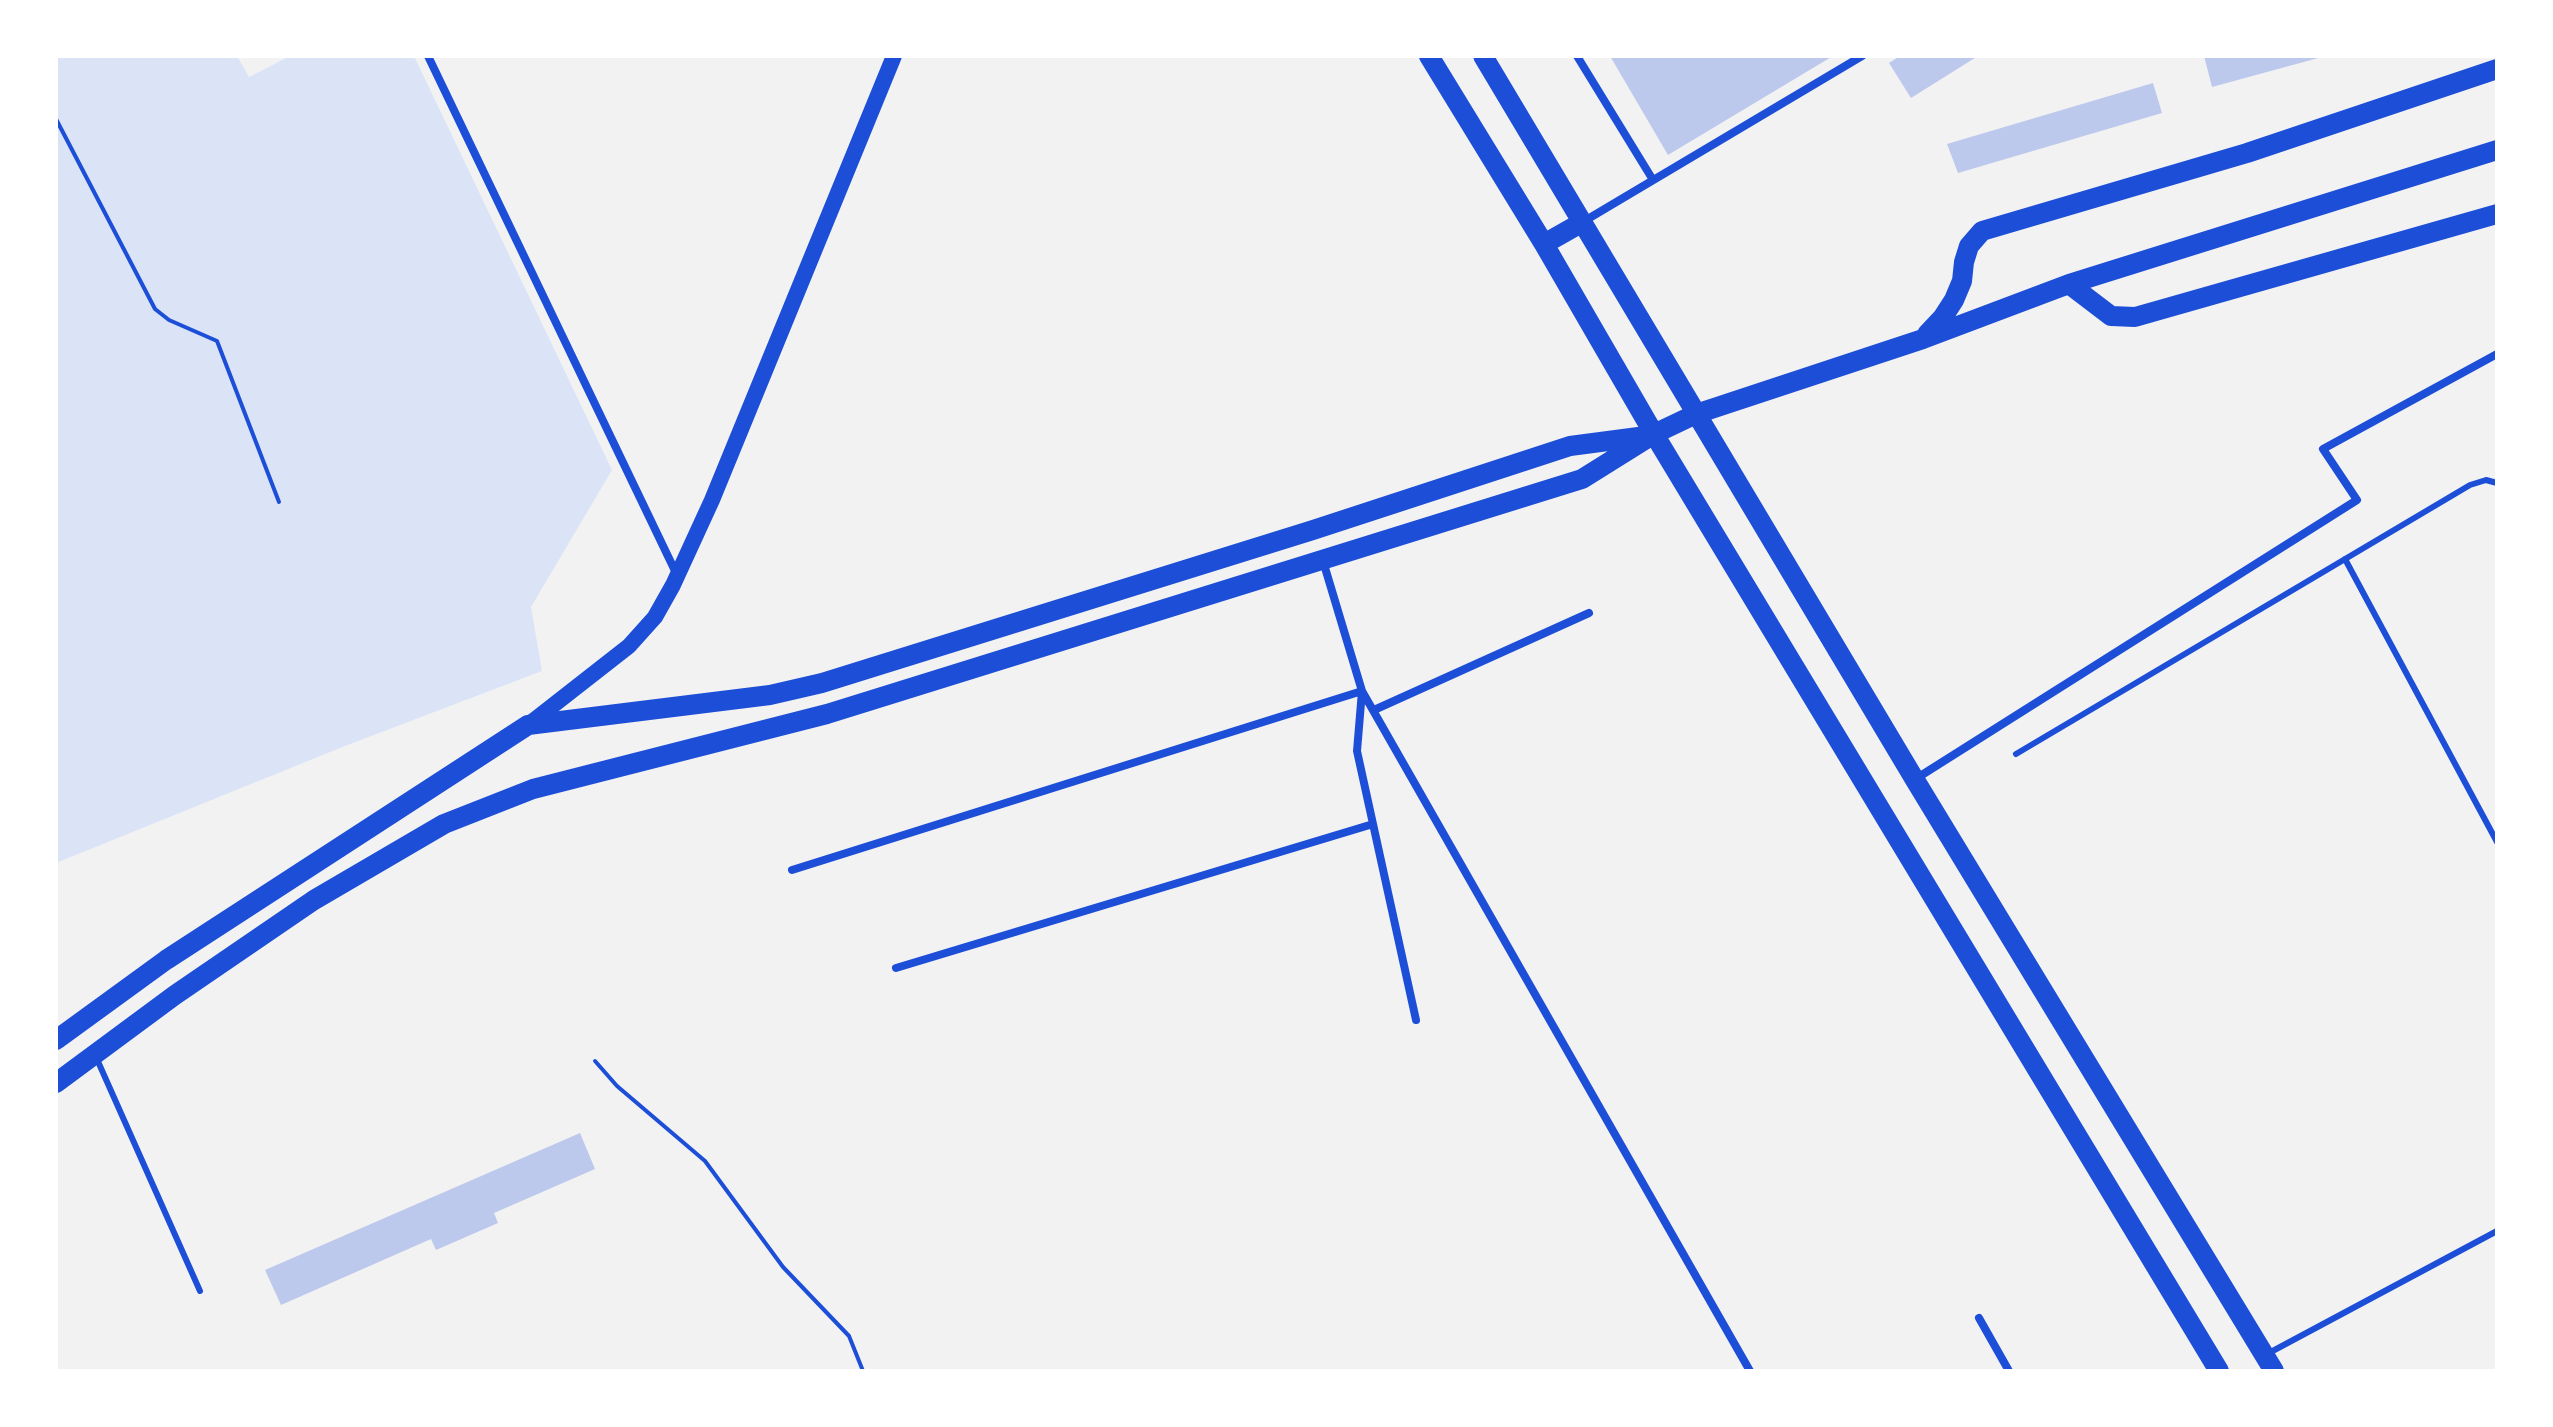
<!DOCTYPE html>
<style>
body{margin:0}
#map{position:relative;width:2553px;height:1427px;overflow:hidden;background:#f2f2f2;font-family:Signika,sans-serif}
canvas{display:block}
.frame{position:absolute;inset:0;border:58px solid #fff;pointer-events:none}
</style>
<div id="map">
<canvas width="2553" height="1427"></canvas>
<div class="frame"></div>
</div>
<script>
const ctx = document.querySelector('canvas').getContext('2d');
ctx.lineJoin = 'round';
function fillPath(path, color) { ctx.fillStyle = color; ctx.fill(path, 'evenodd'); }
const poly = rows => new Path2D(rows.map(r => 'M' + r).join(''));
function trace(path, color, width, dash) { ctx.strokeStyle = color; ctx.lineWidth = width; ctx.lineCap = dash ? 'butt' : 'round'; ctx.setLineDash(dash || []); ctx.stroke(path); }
fillPath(poly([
 [56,56,237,56,249,77,290,56,414,56,612,470,531,607,542,671,345,746,56,863]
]), '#dbe4f7');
fillPath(poly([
 [1610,56,1833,56,1668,155],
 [1900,56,1978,56,1911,98,1889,63],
 [2204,56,2322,56,2322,57,2212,87],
 [2153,83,2162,113,1958,173,1947,144],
 [580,1133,595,1169,494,1213,498,1223,436,1250,431,1239,281,1305,265,1270]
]), '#bdc9ec');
trace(poly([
 [56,119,155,309,169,320,217,341,279,502],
 [595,1061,617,1086,705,1161,783,1267,849,1336,863,1371]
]), '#1d4ed8', 4);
trace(poly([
 [2345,559,2497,842],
 [2016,754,2470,485,2486,480,2497,483],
 [96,1057,200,1291],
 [2267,1354,2497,1231]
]), '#1d4ed8', 6);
trace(poly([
 [428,56,677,575],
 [1577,56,1653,180],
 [1581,223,1862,56],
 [1323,561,1362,691,1750,1371],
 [1374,710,1589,613],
 [1917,778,2357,500,2323,449,2497,354],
 [792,870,1362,691,1357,751,1416,1020],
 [896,968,1373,824],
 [1979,1318,2009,1371]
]), '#1d4ed8', 8);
trace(poly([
 [528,725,629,646,655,617,673,585,712,500,894,56]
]), '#1d4ed8', 16);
trace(poly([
 [1429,56,1544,244,1654,434,2219,1371],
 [1483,56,1915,780,2274,1371],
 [1544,244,1581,223],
 [2069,284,2111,316,2135,317,2497,214],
 [1927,334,1943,317,1954,300,1962,281,1964,262,1969,246,1982,231,2247,153,2497,69],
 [56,1040,166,960,528,725,770,695,822,683,1313,530,1570,446,1646,436],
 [56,1083,175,995,314,900,444,824,533,789,827,714,1582,479,1654,434,1696,414,1923,339,2069,284,2497,150]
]), '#1d4ed8', 20);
</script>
